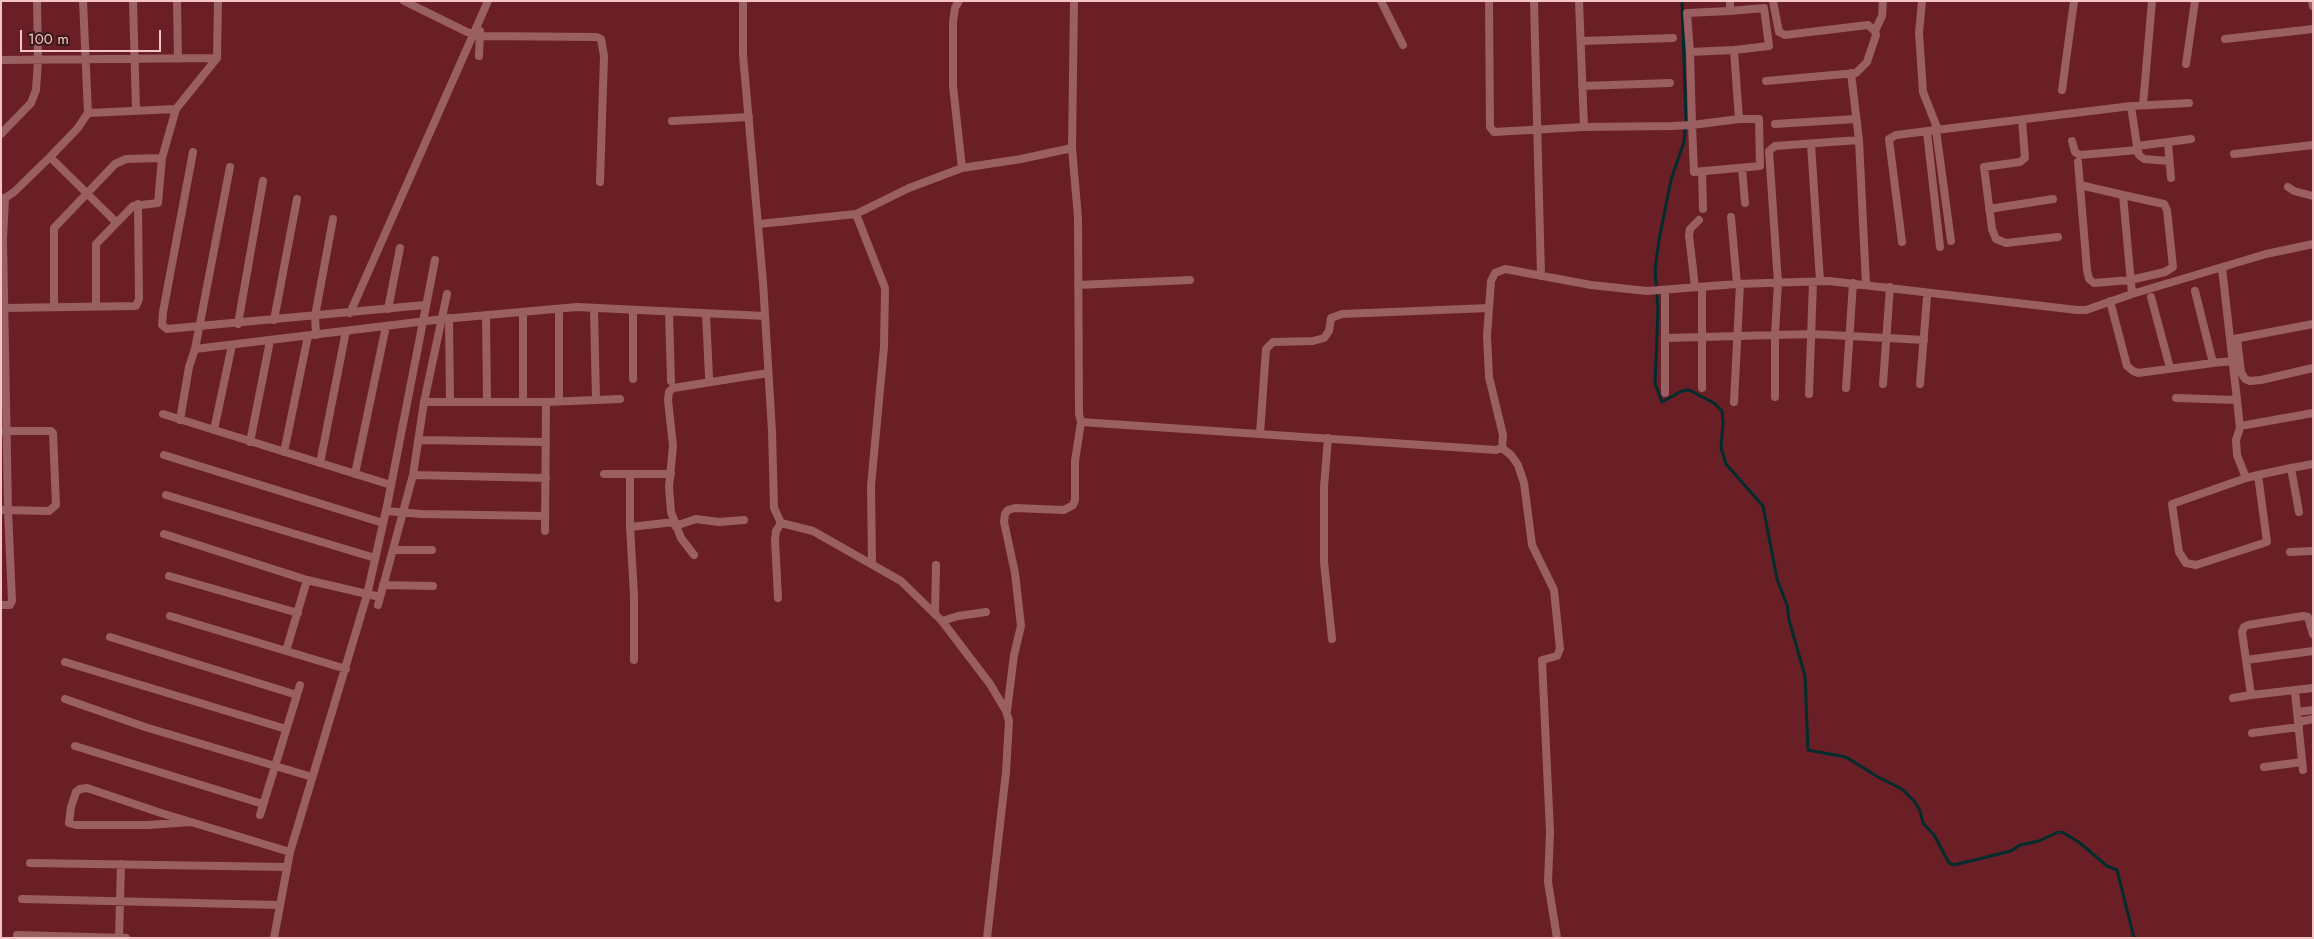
<!DOCTYPE html>
<style>
body{margin:0}
#map{position:relative;width:2314px;height:939px;overflow:hidden;background:#6a1f26;font-family:Jost,sans-serif}
canvas{display:block}
.frame{position:absolute;inset:0;border:2px solid #f4c5c4;pointer-events:none}
.scale{position:absolute;left:20px;top:30px;width:141px;height:22px;box-sizing:border-box;border:2px solid #f4c5c4;border-top:0;padding-left:6px;font-size:15px;line-height:18px;white-space:nowrap;color:#f4c5c4;-webkit-text-stroke:4px #3a181a;paint-order:stroke}
</style>
<div id="map">
<canvas width="2314" height="939"></canvas>
<div class="frame"></div>
<div class="scale">100 m</div>
</div>
<script>
const ctx = document.querySelector('canvas').getContext('2d');
ctx.lineJoin = 'round';
const poly = rows => new Path2D(rows.map(r => 'M' + r).join(''));
function trace(path, color, width, dash) { ctx.strokeStyle = color; ctx.lineWidth = width; ctx.lineCap = dash ? 'butt' : 'round'; ctx.setLineDash(dash || []); ctx.stroke(path); }
trace(poly([
 [1682,1,1686,119,1684,142,1671,180,1659,240,1655,269,1658,309,1655,383,1662,402,1682,391,1689,390,1714,403,1722,411,1723,423,1721,448,1726,464,1763,506,1777,579,1787,605,1789,620,1805,676,1808,750,1846,757,1878,777,1902,789,1915,802,1920,811,1923,823,1934,835,1949,863,1954,865,2011,851,2020,845,2039,841,2058,832,2064,833,2080,843,2107,866,2117,870,2134,938]
]), '#012c2e', 3);
trace(poly([
 [133,1,136,110],
 [177,1,178,59],
 [404,1,467,32,480,36,597,37,601,39,604,56,600,182],
 [743,1,743,55,763,282,772,431,774,508,781,523,813,531,901,581,942,621,990,684,1006,711,1009,721,1006,772,987,938],
 [1074,1,1072,148,1078,218,1079,414,1081,422,1496,450,1502,448,1503,435,1489,377,1487,336,1491,281,1495,273,1505,269,1591,285,1647,291,1737,284,1829,281,2077,310,2086,310,2132,294,2266,254,2313,244],
 [1381,1,1403,45],
 [1489,1,1490,127,1494,132,1584,127,1672,126,1692,125,1739,119,1734,50,1690,52,1692,125,1694,172,1760,166,1759,119,1739,119],
 [1534,1,1541,276],
 [1579,1,1584,127],
 [1730,1,1730,11,1764,8,1769,46,1734,50],
 [1922,1,1919,33,1923,92,1938,130],
 [2312,1,2313,6],
 [1875,31,1882,16,1883,1],
 [2225,39,2313,29],
 [1582,41,1673,38],
 [1690,52,1687,13,1730,11],
 [479,56,480,31],
 [1,60,217,58,218,1],
 [2186,64,2195,1],
 [1851,73,1859,140,1866,284],
 [1766,81,1856,73,1867,62,1876,35,1875,31,1868,25,1785,35,1779,32,1773,1],
 [1582,86,1670,83],
 [2062,90,2074,1],
 [2143,105,2152,1],
 [2131,106,2137,146,2191,139],
 [88,113,176,109],
 [2022,120,2025,158,2020,162,1984,167,1992,229,1996,239,2006,243,2058,237],
 [672,121,749,117],
 [1775,124,1856,119],
 [1927,132,1940,247],
 [1,134,31,103,36,90,38,60,37,1],
 [2072,141,2075,152,2080,155,2138,150],
 [2168,143,2171,178],
 [1811,144,1820,281],
 [2137,146,2139,155,2144,159,2169,161],
 [193,152,163,312,162,325,167,329,425,305],
 [2234,154,2313,145],
 [50,157,116,222],
 [2078,162,2087,270,2089,279,2094,283,2130,280,2165,272,2173,267,2167,210,2164,204,2123,195],
 [962,168,1021,159,1072,148],
 [1742,168,1745,203],
 [1702,171,1703,209],
 [2080,185,2123,195,2132,294],
 [2288,187,2294,191,2313,196],
 [1,198,5,198,14,192,50,157,77,129,88,113,83,1],
 [1989,209,2053,199],
 [856,214,885,288,884,347,871,486,872,563],
 [1731,217,1737,284],
 [759,224,856,214,909,188,962,168,953,86,953,22,955,8,959,1],
 [1951,241,1936,130,2131,106,2189,103],
 [1902,242,1889,139,1896,135,1936,130],
 [2222,268,2237,400,2240,428,2236,440,2237,455,2246,478],
 [1078,285,1190,280],
 [1695,287,1689,235,1690,229,1699,220],
 [1665,290,1665,393],
 [2151,297,2170,368],
 [2110,301,2127,366,2133,371,2138,373,2213,363,2195,291],
 [96,306,96,244,133,206,158,203,162,158,176,109,217,58],
 [54,307,54,228,115,164,126,159,162,158],
 [4,308,136,306,139,299,138,204],
 [594,308,596,400],
 [388,309,400,248],
 [633,310,633,379],
 [523,312,523,401],
 [669,312,671,381],
 [350,313,488,1],
 [706,314,709,377],
 [486,315,487,401],
 [449,318,450,400],
 [274,320,297,199],
 [238,324,263,181],
 [316,335,315,316,333,219],
 [1666,338,1812,334,1924,340],
 [2234,339,2313,324],
 [2237,339,2241,372,2245,379,2250,381,2261,380,2313,368],
 [195,349,230,167],
 [2213,363,2232,361],
 [1883,384,1890,287],
 [1920,384,1927,297],
 [1702,388,1702,287],
 [1846,388,1853,283],
 [1809,394,1813,282],
 [1775,397,1775,334,1778,283,1769,151,1775,146,1859,140],
 [2176,398,2237,400],
 [559,401,559,309],
 [424,402,546,402,620,399],
 [1734,402,1740,284],
 [163,414,391,485],
 [180,420,189,367,195,349,443,319,577,307,765,316],
 [2246,425,2313,413],
 [214,430,232,345],
 [1260,434,1266,349,1273,342,1313,341,1324,338,1329,331,1331,318,1342,314,1488,308],
 [1328,438,1324,487,1324,562,1332,639],
 [418,440,546,442],
 [250,442,270,341],
 [1502,448,1511,455,1518,465,1524,483,1532,545,1554,590,1560,649,1557,656,1542,660,1550,832,1548,882,1557,938],
 [284,452,308,336],
 [164,455,383,523],
 [320,463,346,331],
 [2291,468,2299,512],
 [355,474,386,326],
 [604,474,671,474],
 [630,474,630,527],
 [413,475,546,478],
 [2258,475,2267,542,2196,565,2186,563,2179,552,2172,504,2246,478,2258,475,2291,468,2313,464],
 [166,495,375,558],
 [1,510,49,511,56,505,53,433,51,431,3,431],
 [386,511,421,514,545,516],
 [675,526,696,519,719,522,744,520],
 [545,531,546,402],
 [164,534,307,580,380,597],
 [393,550,432,550],
 [2290,552,2313,551],
 [694,555,681,538,671,512,669,487,673,446,668,400,669,392,673,388,768,373],
 [169,576,298,613],
 [383,585,433,586],
 [778,598,775,540,776,531,781,523],
 [1,605,10,605,12,601,8,510,3,240,5,198],
 [378,605,413,475,424,402,447,294],
 [935,614,936,565],
 [170,616,346,669],
 [942,621,958,616,986,612],
 [110,637,297,695],
 [286,651,307,580],
 [634,660,634,595,630,527,674,522],
 [2246,660,2313,651],
 [65,662,286,729],
 [2295,692,2303,770],
 [2251,695,2313,688],
 [2233,698,2251,695,2242,632,2244,627,2248,625,2303,616,2308,617,2313,634],
 [65,699,145,727,312,777],
 [1007,711,1014,655,1021,626,1015,573,1004,522,1005,514,1008,510,1015,508,1064,510,1073,505,1075,500,1075,461,1081,422],
 [2297,712,2313,710],
 [2298,722,2313,719],
 [2252,733,2299,727],
 [75,746,263,804],
 [2264,767,2302,762],
 [260,815,300,685],
 [191,822,148,825,76,825,69,823,71,807,76,792,80,789,87,788,161,813,191,822,290,852],
 [30,863,286,867],
 [22,899,279,905],
 [17,935,126,938],
 [119,938,121,864],
 [274,938,290,852,367,595,387,506,435,260]
]), '#9a5f60', 8);
</script>
